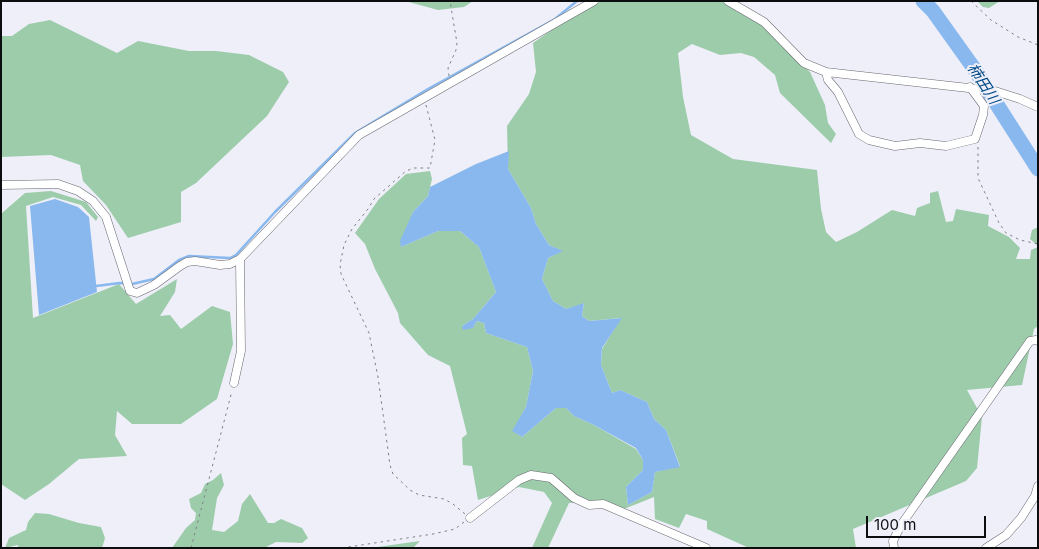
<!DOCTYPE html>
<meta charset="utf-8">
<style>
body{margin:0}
#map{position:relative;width:1039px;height:549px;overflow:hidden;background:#eeeff8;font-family:Inter,sans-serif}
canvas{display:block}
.frame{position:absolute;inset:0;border:2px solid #0c0d0f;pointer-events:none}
.scale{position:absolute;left:866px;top:516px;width:120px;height:22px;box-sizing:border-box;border:2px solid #0c0d0f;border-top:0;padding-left:6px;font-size:15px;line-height:18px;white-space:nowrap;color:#0c0d0f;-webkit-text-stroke:4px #eeeff8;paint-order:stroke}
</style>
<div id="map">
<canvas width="1039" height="549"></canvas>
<div class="frame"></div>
<div class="scale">100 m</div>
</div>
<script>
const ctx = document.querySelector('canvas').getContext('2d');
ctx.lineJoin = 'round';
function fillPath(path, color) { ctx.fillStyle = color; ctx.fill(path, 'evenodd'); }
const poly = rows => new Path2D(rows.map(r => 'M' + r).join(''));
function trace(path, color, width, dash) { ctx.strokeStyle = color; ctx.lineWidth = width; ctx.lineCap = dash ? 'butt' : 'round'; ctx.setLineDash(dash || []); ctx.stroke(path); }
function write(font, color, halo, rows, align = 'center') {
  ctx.font = font + ' Inter,"Noto Sans JP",sans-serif'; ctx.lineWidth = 4; ctx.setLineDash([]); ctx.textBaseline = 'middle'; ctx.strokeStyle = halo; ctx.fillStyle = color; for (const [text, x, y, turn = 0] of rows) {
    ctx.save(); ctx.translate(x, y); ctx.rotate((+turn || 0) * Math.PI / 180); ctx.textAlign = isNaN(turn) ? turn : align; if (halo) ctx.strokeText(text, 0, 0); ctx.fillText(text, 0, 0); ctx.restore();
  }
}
fillPath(poly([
 [405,1,473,1,464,7,438,10],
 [601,1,725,1,767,29,810,72,825,105,828,123,836,134,831,143,780,93,775,75,754,57,741,53,720,55,692,44,678,53,683,97,691,135,733,159,817,170,821,209,826,232,836,242,857,232,892,210,915,216,917,208,930,203,930,193,938,191,946,222,953,221,956,209,989,215,988,226,1009,237,1020,248,1016,259,1030,259,1031,250,1038,247,1038,326,1034,329,1022,385,967,390,982,417,977,468,966,481,853,529,856,548,749,548,707,529,707,521,686,514,679,528,655,519,654,497,624,509,599,502,569,503,548,548,532,548,552,503,544,492,519,487,478,500,472,466,463,465,462,438,467,434,450,366,428,355,400,323,398,313,375,269,365,244,355,233,379,199,406,174,430,171,432,179,428,196,413,212,401,247,438,231,460,231,479,247,496,292,473,319,462,326,473,328,477,321,484,323,486,333,527,347,533,371,526,407,513,431,522,437,556,408,566,408,574,416,594,425,636,449,643,460,643,470,626,487,628,505,652,492,655,472,680,466,666,430,654,419,647,402,620,390,612,393,601,365,602,349,621,318,589,321,582,316,584,304,566,309,553,301,542,279,548,258,562,251,549,245,536,224,531,208,508,169,507,126,529,94,536,72,533,43,556,27],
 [977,1,1000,1,989,8,983,7],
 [50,20,117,53,138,41,189,51,216,51,249,55,283,72,289,82,267,116,196,183,181,192,181,222,128,238,106,205,83,181,80,165,51,155,1,157,1,36,12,36,29,24],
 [51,191,86,202,98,217,96,221,81,205,53,197,26,206,33,318,119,284,136,304,177,279,175,292,160,316,170,315,181,329,212,306,230,312,233,344,217,399,181,424,132,424,117,411,115,435,127,456,79,459,49,484,25,500,1,484,2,213,25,193],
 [1038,227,1038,246,1030,239,1032,230],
 [221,473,224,485,217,498,212,530,224,532,238,521,242,504,250,494,268,523,274,523,281,519,302,528,308,538,302,543,276,542,264,548,172,548,186,528,195,520,196,513,191,508,189,499,201,493,205,484,213,480],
 [35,513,49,514,79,523,101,527,105,538,102,548,18,548,18,545,5,548,9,538,26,530,28,522],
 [420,541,413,548,370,548]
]), '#9dccab');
fillPath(poly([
 [509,151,508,169,531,208,536,224,549,245,563,251,548,258,542,279,553,301,566,309,584,303,582,316,589,321,622,318,602,348,601,365,612,393,620,390,647,402,654,419,666,430,680,467,655,472,652,492,628,505,626,487,643,470,643,460,636,448,594,425,574,416,566,408,556,408,522,437,512,431,526,407,533,371,527,347,486,333,484,323,477,321,473,328,463,330,462,326,473,319,496,292,479,247,460,231,438,231,401,247,400,241,413,212,428,196,430,187,476,164],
 [55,199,78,207,89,217,97,292,39,315,30,206]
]), '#88b8ee');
trace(poly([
 [96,286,120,283,132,284,154,279,179,260,189,256,230,258,236,255,275,212,355,133,428,89,555,19,577,1]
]), '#88b8ee', 2.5);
trace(poly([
 [923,1,933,11,973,67,1038,169]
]), '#88b8ee', 15);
const minor = poly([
 [728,1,764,22,804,63,826,72,995,91,1020,99,1038,107],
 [826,72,828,80,838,92,859,134,869,140,895,146,920,143,946,146,975,139,983,115,984,106,970,87],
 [1,185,58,184,78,191,93,201,106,217,130,291,137,293,154,285,180,266,187,262,195,261,220,265,230,264,240,259,359,135,594,1],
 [234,383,241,351,240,259],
 [470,518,519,480,531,475,551,478,574,498,589,505,603,504,706,548],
 [894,548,893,541,901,525,1030,341,1036,340,1038,341],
 [986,548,1006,535,1021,518,1035,496,1038,486]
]);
trace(minor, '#676870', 9);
trace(poly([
 [971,1,991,20,1018,37,1038,45],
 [449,76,448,68,456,50,457,43,450,1],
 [426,105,435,140,430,168,414,168,406,171,374,199,368,209,352,229,344,245,340,265,341,274,369,333,378,377,390,465,393,474,410,490,419,495,444,499,453,504,465,514],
 [978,147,978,178,999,223,1006,233,1020,240,1038,244],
 [191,548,232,391],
 [342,548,433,534,455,529,464,522]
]), '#7f8086', 1, [2.5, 4]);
trace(minor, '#fff', 8);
write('italic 15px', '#004988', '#eeeff8', [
 ["柿田川",983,84,57]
]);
</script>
